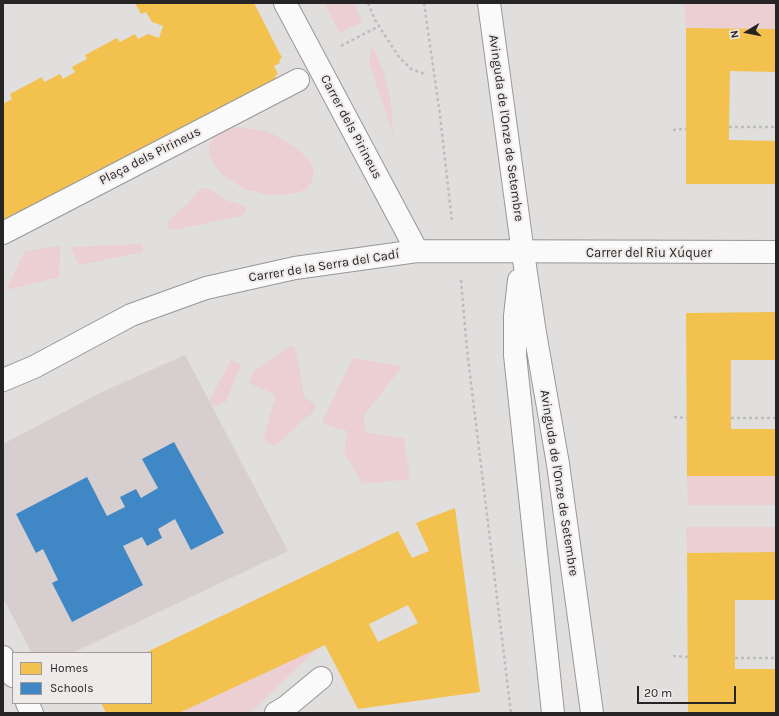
<!DOCTYPE html>
<meta charset="utf-8">
<style>
body{margin:0}
#map{position:relative;width:779px;height:716px;overflow:hidden;background:#e1dede;font-family:Karla,sans-serif}
canvas{display:block}
.frame{position:absolute;inset:0;border:4px solid #262424;pointer-events:none}
.legend{position:absolute;left:12px;top:652px;width:140px;height:52px;box-sizing:border-box;background:#efeaea;border:1px solid #9f9b9b;margin:0;padding:5px 7px;list-style:none;font-size:12px;color:#262424}
.legend li{display:flex;align-items:center;gap:8px;height:20px}
.legend b{width:20px;border:1px solid #9f9b9b}
.north{position:absolute;left:727px;top:12px;width:40px;height:40px;-webkit-text-stroke:3px #efeaea;paint-order:stroke;rotate:260deg;font-size:11px;font-weight:700;line-height:16px;text-align:center;color:#262424}
.north::after{content:'';display:block;margin:auto;width:14px;height:18px;background:#262424;clip-path:polygon(50% 0,100% 100%,50% 72%,0 100%)}
.scale{position:absolute;left:637px;top:686px;width:99px;height:18px;box-sizing:border-box;border:2px solid #262424;border-top:0;padding-left:5px;font-size:12px;line-height:14px;white-space:nowrap;color:#262424;-webkit-text-stroke:3px #efeaea;paint-order:stroke}
</style>
<div id="map">
<canvas width="779" height="716"></canvas>
<div class="frame"></div>
<ul class="legend">
<li><b style="height:11px;background:#f2c14e"></b>Homes</li>
<li><b style="height:11px;background:#3f88c5"></b>Schools</li>
</ul>
<div class="north">N</div>
<div class="scale">20 m</div>
</div>
<script>
const ctx = document.querySelector('canvas').getContext('2d');
ctx.lineJoin = 'round';
function fillPath(path, color) { ctx.fillStyle = color; ctx.fill(path, 'evenodd'); }
const poly = rows => new Path2D(rows.map(r => 'M' + r).join(''));
function trace(path, color, width, dash) { ctx.strokeStyle = color; ctx.lineWidth = width; ctx.lineCap = dash ? 'butt' : 'round'; ctx.setLineDash(dash || []); ctx.stroke(path); }
function write(font, color, halo, rows, align = 'center') {
  ctx.font = font + ' Karla,sans-serif'; ctx.lineWidth = 4; ctx.setLineDash([]); ctx.textBaseline = 'middle'; ctx.strokeStyle = halo; ctx.fillStyle = color; for (const [text, x, y, turn = 0] of rows) {
    ctx.save(); ctx.translate(x, y); ctx.rotate((+turn || 0) * Math.PI / 180); ctx.textAlign = isNaN(turn) ? turn : align; if (halo) ctx.strokeText(text, 0, 0); ctx.fillText(text, 0, 0); ctx.restore();
  }
}
fillPath(poly([
 [185,355,288,551,72,653,32,653,3,598,3,444,102,392]
]), '#d7cecf');
fillPath(poly([
 [324,3,354,3,362,22,340,33],
 [684,3,776,3,776,29,686,28],
 [372,45,383,70,391,102,393,134,369,63],
 [237,127,261,130,273,134,298,149,310,161,314,171,312,181,309,186,305,190,295,193,285,195,269,195,245,189,233,182,223,175,214,165,211,159,209,153,209,145,217,133,225,129],
 [205,188,213,191,226,200,245,206,246,212,241,216,174,230,169,229,167,226,169,220,192,199,200,189],
 [140,244,143,246,143,252,79,265,70,247],
 [60,246,59,277,6,290,25,251],
 [290,346,293,346,295,348,304,395,305,398,316,405,310,416,306,417,277,445,274,446,265,440,264,435,275,399,274,394,249,383,254,371],
 [353,358,400,366,400,369,363,417,366,431,368,433,404,438,410,479,362,484,344,452,347,435,347,431,331,427,322,422],
 [231,360,241,365,226,402,212,406,209,401],
 [687,476,776,476,776,505,688,505],
 [686,527,776,527,776,552,687,553],
 [319,647,250,713,179,713]
]), '#ebcfd2');
fillPath(poly([
 [135,3,254,3,282,58,279,60,280,63,274,66,278,74,275,76,276,78,3,220,3,104,12,99,10,94,42,77,44,82,60,74,63,79,75,72,72,67,87,59,85,55,117,38,120,42,135,34,138,39,148,34,159,38,163,26,152,22,146,12,141,14],
 [686,28,776,29,776,72,730,71,729,127,729,140,776,141,776,184,686,184],
 [776,312,776,360,731,360,731,429,776,429,776,476,687,476,686,313],
 [455,508,480,692,358,709,325,645,179,713,106,713,101,703,151,703,151,653,145,653,398,531,412,558,429,551,416,523],
 [408,605,418,623,378,642,369,624],
 [776,552,776,600,735,600,735,669,776,669,776,713,688,713,687,553]
]), '#f2c14e');
fillPath(poly([
 [174,442,224,533,191,550,175,519,158,529,162,538,147,546,142,537,123,546,143,585,72,622,52,583,58,580,43,549,36,553,16,514,87,477,107,516,125,507,120,497,136,489,141,498,158,488,142,459]
]), '#3f88c5');
const minor = poly([
 [285,3,417,251],
 [3,233,298,80],
 [3,380,34,367,131,315,206,288,295,268,417,251,776,252],
 [3,657,13,676],
 [27,703,32,713],
 [276,713,286,707,321,678]
]);
const major = poly([
 [489,3,523,253,535,333,558,464,592,713],
 [519,280,515,316,515,355,553,713]
]);
trace(minor, '#989696', 24);
trace(major, '#989696', 24);
trace(poly([
 [368,3,375,20,399,57,411,69,425,74],
 [424,3,440,115,452,222],
 [341,46,379,26],
 [729,127,776,127],
 [673,130,686,129],
 [461,280,467,350,511,713],
 [674,417,687,418],
 [731,418,776,418],
 [673,656,688,657],
 [735,658,776,658]
]), '#bebdbd', 2.5, [3, 3]);
trace(minor, '#fafafa', 22);
trace(major, '#fafafa', 22);
write('13px', '#262424', '#efeaea', [
 ["Carrer dels Pirineus",351,127,62],
 ["Avinguda de l'Onze de Setembre",506,128,82],
 ["Plaça dels Pirineus",150,156,-27],
 ["Carrer del Riu Xúquer",649,253],
 ["Carrer de la Serra del Cadí",324,266,-9],
 ["Avinguda de l'Onze de Setembre",559,483,81]
]);
</script>
